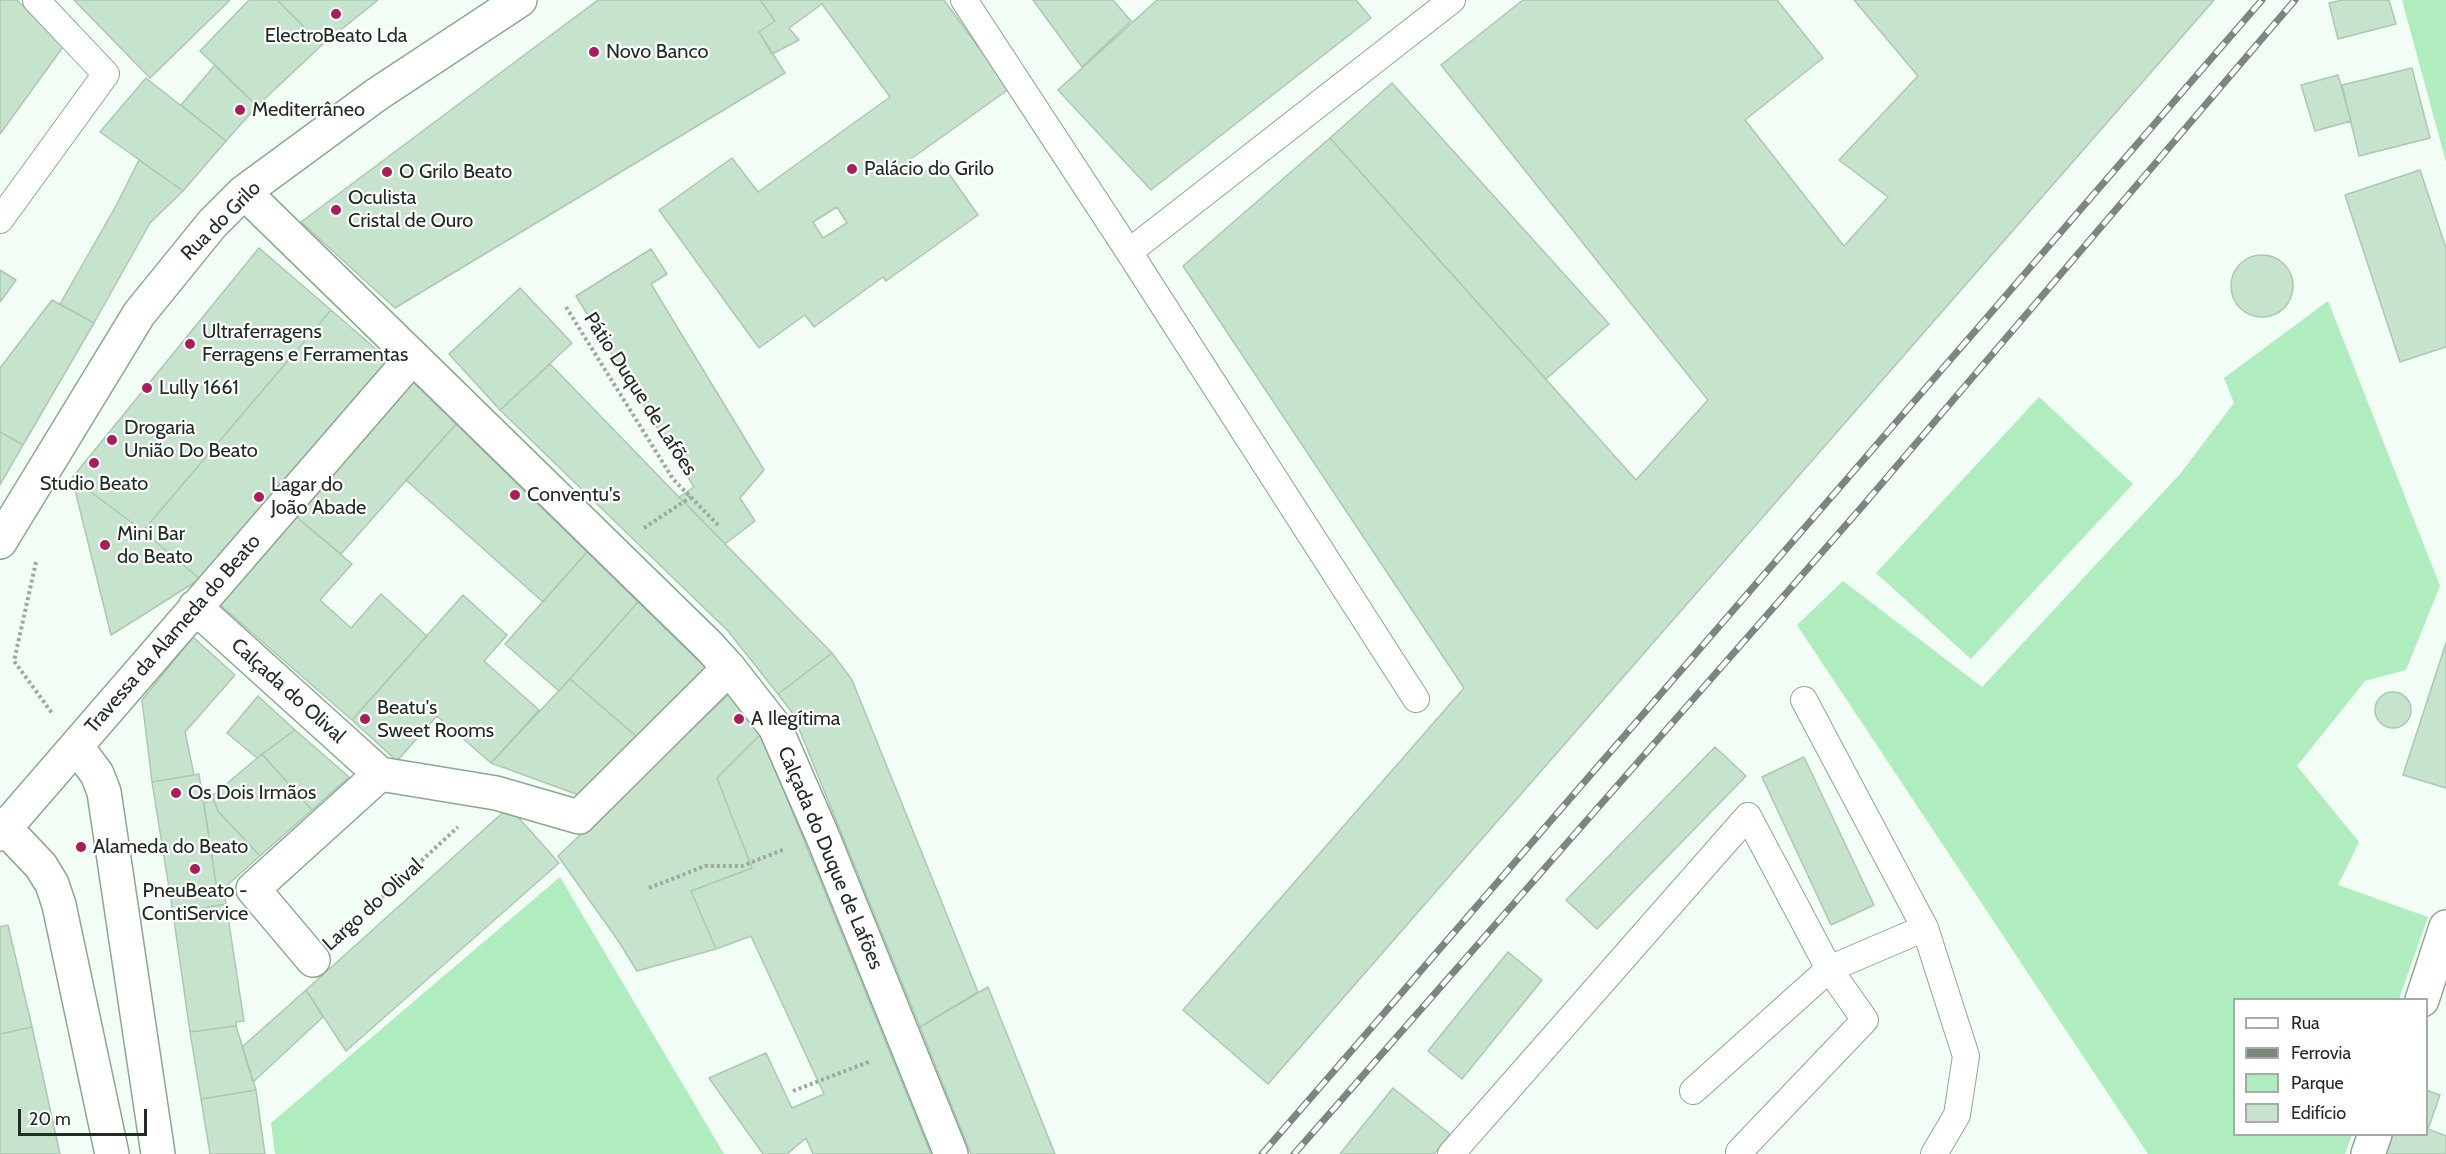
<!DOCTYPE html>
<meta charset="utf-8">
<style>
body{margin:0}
#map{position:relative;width:2446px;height:1154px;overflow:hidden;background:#f2fef5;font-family:Cabin,sans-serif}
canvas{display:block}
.legend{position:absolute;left:2233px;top:998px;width:195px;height:138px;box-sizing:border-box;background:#fff;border:2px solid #a6aba7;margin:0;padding:8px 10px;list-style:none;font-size:18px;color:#212c23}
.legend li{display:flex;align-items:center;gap:12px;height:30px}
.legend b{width:30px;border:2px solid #a6aba7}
.scale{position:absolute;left:18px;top:1109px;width:129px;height:27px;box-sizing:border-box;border:3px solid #212c23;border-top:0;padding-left:8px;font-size:18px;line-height:21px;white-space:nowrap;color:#212c23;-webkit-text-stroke:4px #fff;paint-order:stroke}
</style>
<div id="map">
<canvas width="2446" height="1154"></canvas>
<ul class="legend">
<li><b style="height:8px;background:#fff"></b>Rua</li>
<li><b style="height:8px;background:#7b867d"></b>Ferrovia</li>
<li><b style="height:16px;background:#afedbf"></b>Parque</li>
<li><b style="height:16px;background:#c6e4cd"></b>Edifício</li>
</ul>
<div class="scale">20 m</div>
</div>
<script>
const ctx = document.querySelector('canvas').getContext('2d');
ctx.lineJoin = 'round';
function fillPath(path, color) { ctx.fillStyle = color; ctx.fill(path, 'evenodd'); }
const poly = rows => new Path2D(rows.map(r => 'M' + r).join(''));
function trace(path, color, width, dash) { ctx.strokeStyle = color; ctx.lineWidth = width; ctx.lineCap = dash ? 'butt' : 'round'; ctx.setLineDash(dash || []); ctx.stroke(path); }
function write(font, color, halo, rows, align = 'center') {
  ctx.font = font + ' Cabin,sans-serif'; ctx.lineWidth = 4.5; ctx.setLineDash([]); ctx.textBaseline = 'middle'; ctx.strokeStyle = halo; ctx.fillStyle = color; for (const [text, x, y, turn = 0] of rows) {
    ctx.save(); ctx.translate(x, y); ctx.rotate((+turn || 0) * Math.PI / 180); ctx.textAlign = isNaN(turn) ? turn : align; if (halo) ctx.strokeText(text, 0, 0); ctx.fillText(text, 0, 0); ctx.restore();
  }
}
fillPath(poly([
 [2402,0,2446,0,2446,162],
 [2328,301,2440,586,2406,670,2365,681,2297,766,2359,842,2338,885,2428,917,2399,999,2234,1000,2234,1134,2352,1135,2345,1154,2148,1154,1797,625,1843,581,1982,687,2180,474,2234,403,2224,378],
 [2039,397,2133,484,1971,659,1876,573],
 [560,877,724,1154,275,1154,271,1123]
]), '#afedbf');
const building = poly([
 [0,0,17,0,63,47,0,134,0,0],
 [74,0,230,0,150,78,74,0],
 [249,0,277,0,322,45,257,106,200,51,249,0],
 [277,0,378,0,322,45,277,0],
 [598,0,760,0,775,21,759,32,785,73,395,308,301,222,598,0],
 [760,0,944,0,1009,89,908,161,919,176,940,161,978,215,886,281,883,277,814,327,805,315,759,348,659,210,732,158,758,192,890,97,822,4,789,28,799,40,772,54,759,32,775,21,760,0],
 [837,207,847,223,823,238,813,222,837,207],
 [1033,0,1113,0,1131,21,1082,67,1033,0],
 [1157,0,1356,0,1371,18,1151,190,1058,90,1157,0],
 [1523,0,1777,0,1823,58,1745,120,1844,246,1888,197,1839,160,1918,76,1854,0,2214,0,1268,1084,1183,1010,1464,688,1183,266,1330,138,1636,480,1708,400,1441,65,1523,0],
 [2342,0,2389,0,2396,24,2338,39,2329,3,2342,0],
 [215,65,257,106,226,141,181,105,215,65],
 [2412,68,2430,138,2359,156,2342,85,2412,68],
 [2338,75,2351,121,2315,131,2301,85,2338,75],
 [146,78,226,141,183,191,100,132,146,78],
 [1392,83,1609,324,1546,379,1330,138,1392,83],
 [139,160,183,191,150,223,94,323,60,304,117,204,139,160],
 [2420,170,2446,248,2446,347,2400,362,2345,195,2420,170],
 [259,248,331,310,143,531,72,478,259,248],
 [651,249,667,274,651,284,764,470,740,498,755,521,725,544,679,497,694,487,576,296,651,249],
 '2231 286a31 31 0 1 1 62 0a31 31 0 1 1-62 0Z',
 [0,270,16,280,0,302,0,270],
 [520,288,572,343,500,410,449,354,520,288],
 [52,300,94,323,23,445,0,432,0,368,52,300],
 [331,310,392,363,200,579,143,531,331,310],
 [550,364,679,497,832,653,778,694,728,631,500,410,550,364],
 [412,381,456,424,341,554,294,515,412,381],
 [456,424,587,552,543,602,406,480,456,424],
 [0,432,23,445,0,485,0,432],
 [72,478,143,531,200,579,111,635,72,478],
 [294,515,352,564,320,600,351,628,381,594,427,636,352,720,218,603,294,515],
 [587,552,638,602,559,691,505,644,587,552],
 [463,595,507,635,484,661,539,710,491,763,437,716,397,761,352,720,463,595],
 [638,602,707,669,637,737,570,679,638,602],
 [193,637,235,675,185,732,194,775,152,782,142,700,193,637],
 [2446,643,2446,788,2403,775,2446,643],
 [832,653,852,680,978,992,920,1027,793,714,778,694,832,653],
 [570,679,637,737,587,798,491,763,570,679],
 '2375 710a18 18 0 1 1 36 0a18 18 0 1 1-36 0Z',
 [729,694,761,734,717,778,752,868,691,891,716,949,637,971,617,939,558,856,729,694],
 [258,696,295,730,257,758,227,733,258,696],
 [295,730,349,777,312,810,262,754,295,730],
 [761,734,931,1154,813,1154,806,1138,787,1154,763,1154,709,1078,766,1053,792,1108,824,1094,751,936,716,949,691,891,752,868,717,778,761,734],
 [1715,747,1746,776,1597,929,1566,900,1715,747],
 [262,754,312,810,260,856,218,811,212,796,262,754],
 [1804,757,1874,905,1831,925,1762,777,1804,757],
 [199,774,217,890,223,889,226,904,173,913,152,782,199,774],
 [212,796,218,811,260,856,223,889,217,890,204,804,212,796],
 [509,807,559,863,346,1051,306,990,509,807],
 [226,904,244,1021,236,1022,236,1026,190,1032,173,913,226,904],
 [8,925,32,1027,0,1034,0,927,8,925],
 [1508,952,1542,980,1462,1079,1428,1051,1508,952],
 [988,987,1055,1154,971,1154,920,1027,988,987],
 [306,990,323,1017,253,1082,242,1047,306,990],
 [236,1026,256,1090,201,1099,190,1032,236,1026],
 [32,1027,60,1154,0,1154,0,1034,32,1027],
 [1393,1088,1450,1134,1434,1154,1340,1154,1393,1088],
 [256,1090,265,1154,210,1154,201,1099,256,1090],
 [2426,1090,2440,1095,2428,1129,2446,1136,2446,1154,2382,1154,2389,1134,2426,1134,2426,1090]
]);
fillPath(building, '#c6e4cd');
trace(building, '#abc8b2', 1.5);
const lane = poly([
 [964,0,1129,252,1416,699],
 [0,220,106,74,36,0],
 [1129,252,1452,0],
 [1804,700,1925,928,1966,1056,1957,1115,1934,1154],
 [1693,1091,1829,969,1865,1020,1739,1152],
 [1451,1154,1748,816,1829,969,1925,928]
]);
const street = poly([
 [244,192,709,646,729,668,775,727,822,835,951,1154],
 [0,542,139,314,212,224,244,192,376,95,520,0],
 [195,607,380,774],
 [77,747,97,774,104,792,158,1154],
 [380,774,496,793,579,817,729,668],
 [5,828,41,866,52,884,59,905,112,1154],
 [0,834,412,358],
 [313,960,253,889,380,774],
 [2422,1000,2446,927],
 [2368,1154,2375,1134]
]);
trace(lane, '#8ba792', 28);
trace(street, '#8ba792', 36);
trace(poly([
 [566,307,673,479,718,525],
 [644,528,691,497],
 [36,562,14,661,52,713],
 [649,888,705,866,742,866,785,849],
 [342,934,458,827],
 [793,1091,871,1061]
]), '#9da89f', 4, [3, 3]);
trace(lane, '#fff', 26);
trace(street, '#fff', 33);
const rail = poly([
 [1262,1154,2262,0],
 [1294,1154,1860,509,2295,0]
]);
trace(rail, '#7b867d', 7);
trace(rail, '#fff', 4.5, [14]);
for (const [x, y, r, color] of [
 [336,14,6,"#ab1c58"],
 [594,52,6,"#ab1c58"],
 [240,110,6,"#ab1c58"],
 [852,169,6,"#ab1c58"],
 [387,172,6,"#ab1c58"],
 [336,210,6,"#ab1c58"],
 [190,344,6,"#ab1c58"],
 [147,388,6,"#ab1c58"],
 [112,440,6,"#ab1c58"],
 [94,463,6,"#ab1c58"],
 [515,495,6,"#ab1c58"],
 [259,497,6,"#ab1c58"],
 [105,545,6,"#ab1c58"],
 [365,719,6,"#ab1c58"],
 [739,719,6,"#ab1c58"],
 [176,793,6,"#ab1c58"],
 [81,847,6,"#ab1c58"],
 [195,869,6,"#ab1c58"]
]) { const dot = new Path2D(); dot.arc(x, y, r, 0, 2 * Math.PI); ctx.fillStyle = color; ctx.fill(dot); trace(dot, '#fff', 2); }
write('20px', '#212c23', '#fff', [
 ["ElectroBeato Lda",336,36,"center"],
 ["Novo Banco",606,52],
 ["Mediterrâneo",252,110],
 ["Palácio do Grilo",864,169],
 ["O Grilo Beato",399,172],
 ["Oculista",348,198],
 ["Cristal de Ouro",348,221],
 ["Ultraferragens",202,332],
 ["Ferragens e Ferramentas",202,355],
 ["Lully 1661",159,388],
 ["Drogaria",124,428],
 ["União Do Beato",124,451],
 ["Studio Beato",94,484,"center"],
 ["Lagar do",271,485],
 ["João Abade",271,508],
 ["Conventu's",527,495],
 ["Mini Bar",117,534],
 ["do Beato",117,557],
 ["Beatu's",377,708],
 ["Sweet Rooms",377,731],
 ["A Ilegítima",751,719],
 ["Os Dois Irmãos",188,793],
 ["Alameda do Beato",93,847],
 ["PneuBeato -",195,891,"center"],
 ["ContiService",195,914,"center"]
], 'left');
write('20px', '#212c23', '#fff', [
 ["Rua do Grilo",221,221,-45],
 ["Pátio Duque de Lafões",640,394,57],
 ["Travessa da Alameda do Beato",173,634,-49],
 ["Calçada do Olival",288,691,42],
 ["Calçada do Duque de Lafões",830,858,67],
 ["Largo do Olival",373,905,-42]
]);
</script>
